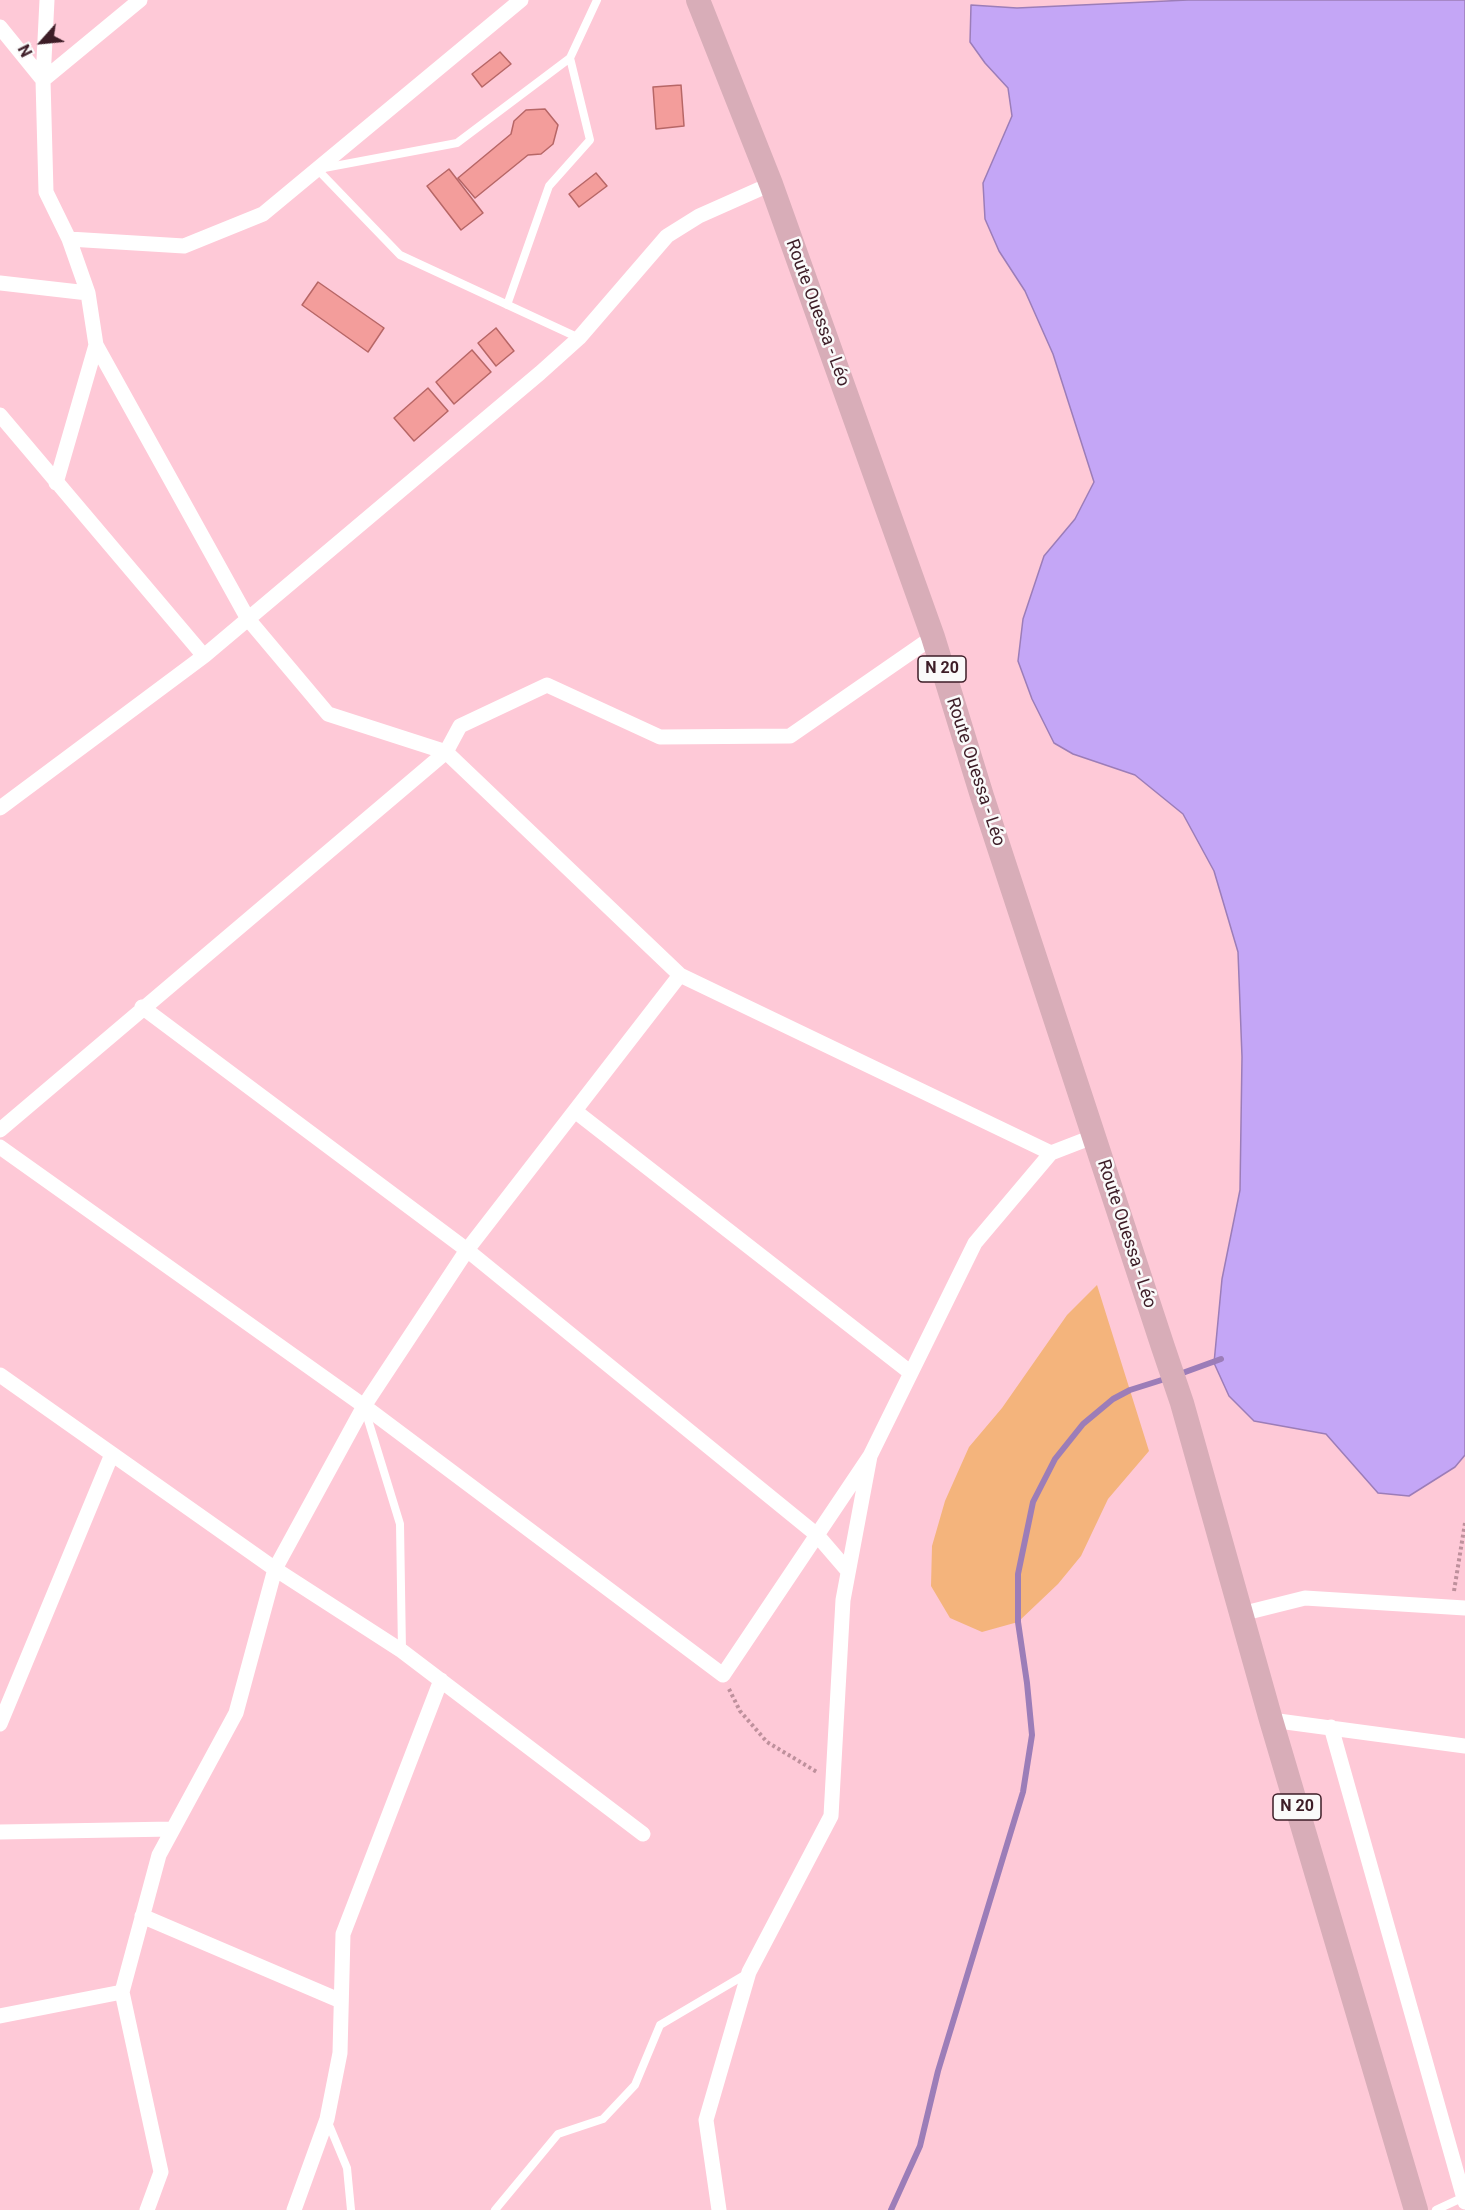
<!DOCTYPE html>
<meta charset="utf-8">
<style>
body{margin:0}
#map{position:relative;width:1465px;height:2210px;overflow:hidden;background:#fec9d7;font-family:Roboto,sans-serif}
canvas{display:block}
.north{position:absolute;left:12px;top:12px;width:60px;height:60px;-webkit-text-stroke:4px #fafafa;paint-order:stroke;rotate:243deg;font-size:16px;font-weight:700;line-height:24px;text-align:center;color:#3d1d27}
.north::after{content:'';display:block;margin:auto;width:21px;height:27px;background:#3d1d27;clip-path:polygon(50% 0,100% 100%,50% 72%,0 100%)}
</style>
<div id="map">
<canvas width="1465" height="2210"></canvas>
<div class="north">N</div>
</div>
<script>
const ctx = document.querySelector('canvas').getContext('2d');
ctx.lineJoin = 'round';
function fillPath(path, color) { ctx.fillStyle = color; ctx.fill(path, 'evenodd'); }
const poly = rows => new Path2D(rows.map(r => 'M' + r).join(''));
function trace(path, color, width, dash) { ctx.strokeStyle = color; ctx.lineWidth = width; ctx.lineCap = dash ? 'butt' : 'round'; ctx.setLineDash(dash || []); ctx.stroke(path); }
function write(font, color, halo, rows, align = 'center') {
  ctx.font = font + ' Roboto,sans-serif'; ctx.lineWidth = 5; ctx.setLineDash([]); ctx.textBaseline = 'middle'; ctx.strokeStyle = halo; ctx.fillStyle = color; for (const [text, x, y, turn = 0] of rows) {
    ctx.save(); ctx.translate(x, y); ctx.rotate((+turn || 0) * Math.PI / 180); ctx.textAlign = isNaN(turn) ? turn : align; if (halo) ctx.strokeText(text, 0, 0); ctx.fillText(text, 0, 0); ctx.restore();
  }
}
fillPath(poly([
 [1097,1285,1149,1451,1108,1499,1081,1556,1058,1584,1018,1622,982,1632,950,1618,931,1586,932,1546,945,1501,969,1447,1002,1408,1067,1315]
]), '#f4b47c');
const water = poly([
 [1188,0,1465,0,1465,1455,1455,1467,1409,1496,1378,1493,1326,1434,1254,1421,1229,1396,1214,1363,1222,1279,1240,1190,1242,1057,1238,952,1214,871,1183,814,1135,775,1073,754,1054,743,1032,699,1018,661,1023,619,1044,556,1075,519,1094,482,1053,354,1025,291,999,251,985,219,983,183,1012,116,1008,88,985,63,970,42,971,5,1017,8,1188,0]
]);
fillPath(water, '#c4a6f6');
trace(water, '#9c7db8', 1.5);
trace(poly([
 [1177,1375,1221,1359],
 [891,2210,920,2146,938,2071,1023,1792,1032,1735,1027,1683,1018,1622,1018,1574,1033,1502,1055,1459,1083,1424,1113,1399,1130,1390,1168,1378]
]), '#9c7db8', 6);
const building = poly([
 [500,52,511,64,482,87,472,74,500,52],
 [681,85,684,126,656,129,653,87,681,85],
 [545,109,558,125,553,144,541,154,528,155,475,198,458,178,511,134,514,121,526,110,545,109],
 [449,169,483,213,461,230,427,186,449,169],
 [596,173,607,186,579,207,569,194,596,173],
 [318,282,384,328,368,352,302,305,318,282],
 [496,328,514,351,496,366,478,343,496,328],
 [472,350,491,372,454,404,436,382,472,350],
 [428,388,448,411,414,441,394,418,428,388]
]);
fillPath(building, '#f39d9b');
trace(building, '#b76666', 1.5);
trace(poly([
 [1454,1591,1465,1523],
 [729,1689,740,1711,767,1742,817,1772]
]), '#be909c', 4, [3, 3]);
trace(poly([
 [324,168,457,143,570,58,597,0],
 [317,169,400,255,579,338],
 [507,305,549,186,590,140,570,58],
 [365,1410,400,1524,402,1651],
 [327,2120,347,2168,351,2210],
 [495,2210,558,2134,603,2119,635,2085,660,2025,748,1973],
 [1436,2210,1464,2197]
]), '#fff', 8);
trace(poly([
 [47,0,43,80,46,192,69,239,88,293,96,345,248,619,328,714,446,752,680,975,1051,1153,1095,1136],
 [0,27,43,80,140,0],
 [69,239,184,246,263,214,521,0],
 [0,283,88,293],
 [0,415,204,656],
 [56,483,96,345],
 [0,808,204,656,540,373,579,338,667,236,699,216,771,184],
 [142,1007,467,1250,817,1535,848,1571],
 [575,1111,911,1373],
 [0,1130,446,752,460,726,547,685,660,737,790,736,933,637],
 [0,1147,364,1406,723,1675,870,1456],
 [0,1375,275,1569,402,1651,643,1834],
 [1241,1614,1305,1598,1465,1608],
 [1271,1720,1465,1746],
 [0,1724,112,1454],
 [1331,1727,1465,2202],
 [0,1832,173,1829],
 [142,1916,341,2001],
 [0,2016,122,1992],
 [147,2210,161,2172,122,1992,159,1855,236,1713,275,1569,364,1406,467,1250,680,975],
 [294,2210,327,2119,340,2053,343,1934,441,1680],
 [719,2210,706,2120,749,1972,831,1816,843,1600,870,1456,975,1243,1051,1153]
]), '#fff', 15);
trace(poly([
 [698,0,771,184,933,637,982,796,1163,1347,1182,1403,1271,1720,1416,2210]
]), '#d8adb8', 24);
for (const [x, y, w] of [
 [942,669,48],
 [1297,1807,48]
]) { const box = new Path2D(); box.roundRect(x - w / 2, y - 13, w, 26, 4.5); ctx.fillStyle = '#fafafa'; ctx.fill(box); trace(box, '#3d1d27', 1.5); }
write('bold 16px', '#3d1d27', null, [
 ["N 20",942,669],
 ["N 20",1297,1807]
]);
write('18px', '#3d1d27', '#fafafa', [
 ["Route Ouessa - Léo",817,313,70],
 ["Route Ouessa - Léo",975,772,72],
 ["Route Ouessa - Léo",1126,1234,72]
]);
</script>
